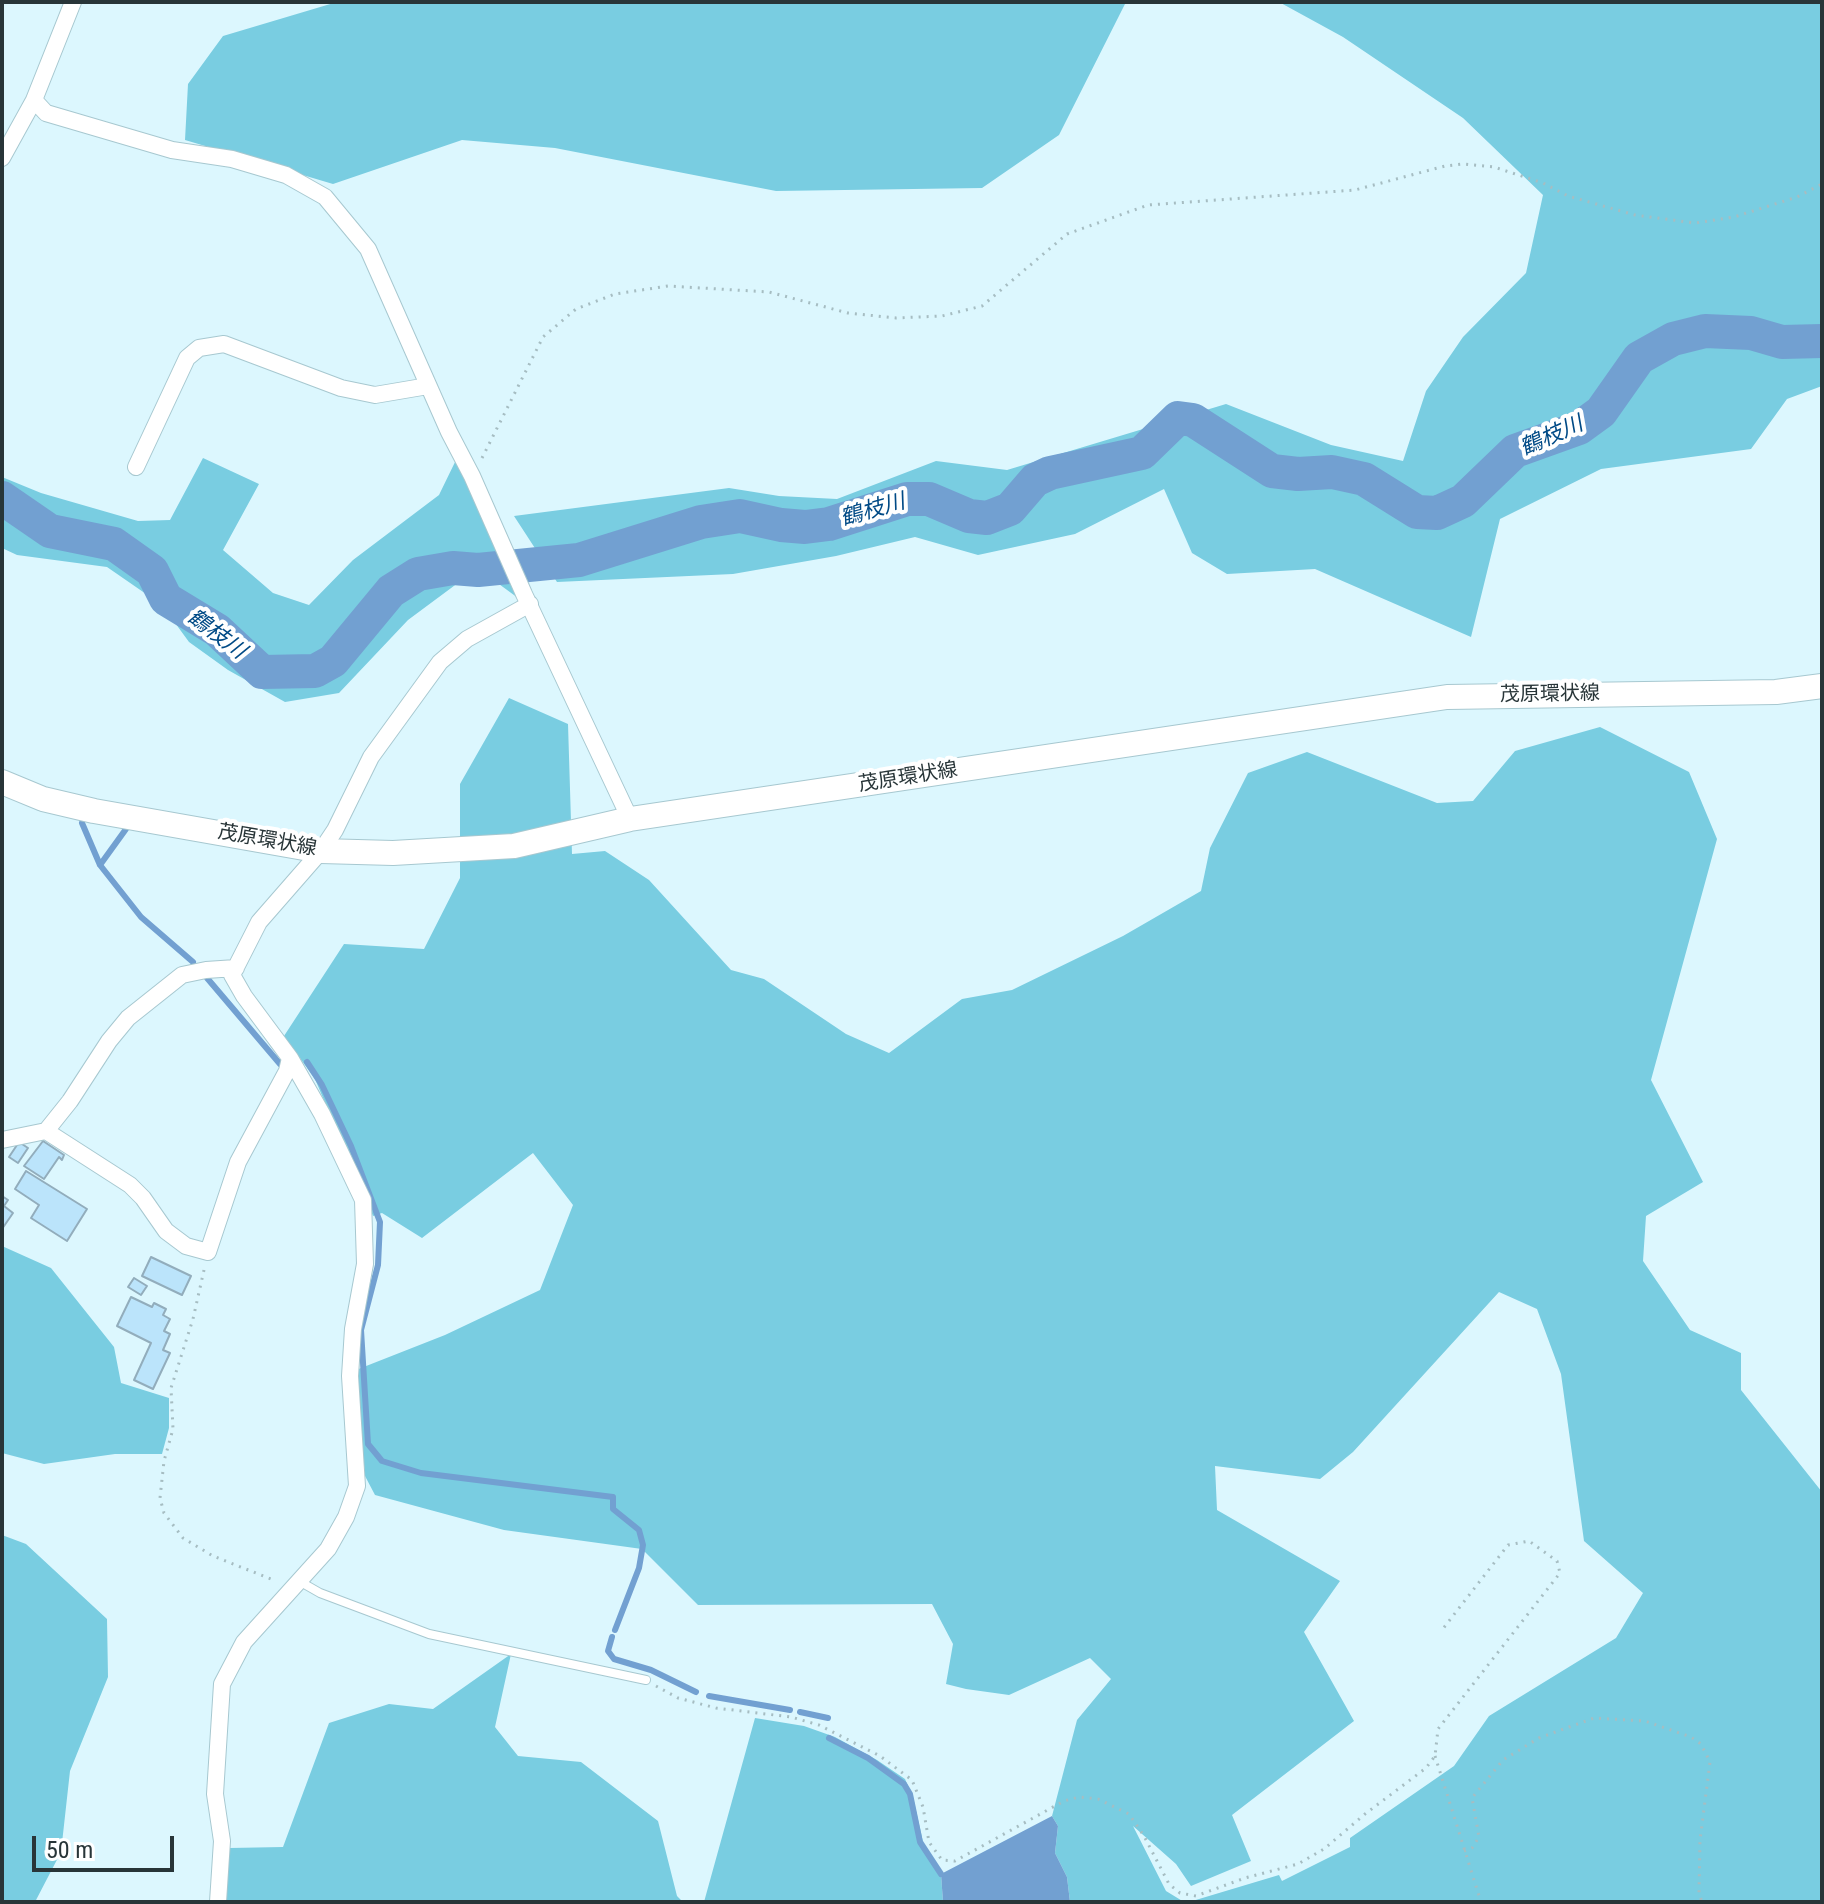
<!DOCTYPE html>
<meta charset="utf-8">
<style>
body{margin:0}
#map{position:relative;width:1824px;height:1904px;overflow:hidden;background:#dcf7fe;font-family:"Roboto Condensed",sans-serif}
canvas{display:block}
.frame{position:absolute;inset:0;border:4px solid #283538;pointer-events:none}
.scale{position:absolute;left:32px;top:1836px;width:142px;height:36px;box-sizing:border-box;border:4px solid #283538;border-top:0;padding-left:10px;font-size:24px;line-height:28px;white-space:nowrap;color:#283538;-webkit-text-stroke:6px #fff;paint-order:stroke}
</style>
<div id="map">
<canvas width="1824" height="1904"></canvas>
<div class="frame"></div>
<div class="scale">50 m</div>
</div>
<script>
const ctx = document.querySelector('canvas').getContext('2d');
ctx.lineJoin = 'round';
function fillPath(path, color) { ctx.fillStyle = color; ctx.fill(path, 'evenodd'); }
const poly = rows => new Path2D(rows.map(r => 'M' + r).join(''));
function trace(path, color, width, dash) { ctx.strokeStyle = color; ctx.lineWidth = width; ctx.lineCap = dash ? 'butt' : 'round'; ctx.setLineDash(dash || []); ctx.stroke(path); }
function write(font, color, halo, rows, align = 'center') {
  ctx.font = font + ' "Roboto Condensed","Noto Sans JP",sans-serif'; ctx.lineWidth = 8; ctx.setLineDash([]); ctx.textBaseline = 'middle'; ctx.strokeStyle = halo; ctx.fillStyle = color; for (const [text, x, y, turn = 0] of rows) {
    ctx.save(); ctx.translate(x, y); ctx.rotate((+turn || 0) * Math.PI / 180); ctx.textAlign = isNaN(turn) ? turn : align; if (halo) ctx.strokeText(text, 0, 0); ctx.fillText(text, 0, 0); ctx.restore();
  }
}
fillPath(poly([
 [337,2,1126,2,1059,135,982,188,776,191,555,148,462,140,333,184,185,140,188,84,223,36],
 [1279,2,1822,2,1822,386,1787,399,1751,449,1601,469,1500,519,1471,637,1315,569,1227,574,1192,553,1164,489,1075,534,978,555,915,537,836,556,733,574,557,582,514,516,729,488,779,496,837,499,936,461,1007,470,1226,404,1331,445,1403,461,1426,391,1463,337,1526,273,1543,195,1463,118,1343,37],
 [203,458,259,484,223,550,273,593,309,605,353,560,439,495,456,460,518,598,488,576,470,574,408,620,339,693,285,702,228,670,189,642,162,605,107,567,17,555,2,548,2,477,41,493,138,521,170,520],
 [509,698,568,724,572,854,605,851,649,880,731,970,764,979,846,1034,889,1053,962,999,1012,990,1123,936,1201,891,1210,848,1248,773,1307,752,1437,803,1473,801,1515,751,1600,727,1689,772,1717,839,1651,1080,1703,1182,1646,1216,1643,1261,1690,1330,1741,1353,1741,1390,1822,1492,1822,1902,1189,1902,1279,1875,1282,1881,1350,1847,1350,1838,1454,1766,1489,1716,1616,1638,1643,1593,1584,1541,1561,1374,1537,1309,1499,1292,1353,1452,1320,1479,1215,1466,1217,1510,1340,1581,1304,1632,1354,1721,1232,1815,1251,1861,1191,1886,1176,1864,1133,1826,1166,1891,1184,1902,1070,1902,1067,1877,1055,1853,1058,1826,1052,1816,1077,1720,1111,1679,1090,1658,1009,1695,966,1689,946,1684,953,1644,932,1604,698,1605,642,1549,504,1530,375,1495,365,1476,356,1370,445,1335,540,1290,573,1205,533,1153,422,1238,382,1213,373,1216,315,1079,284,1036,344,944,424,949,460,878,460,784],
 [2,1246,51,1268,114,1347,121,1383,169,1398,169,1428,162,1454,115,1454,44,1464,2,1453],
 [2,1535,26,1544,107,1619,108,1677,70,1771,61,1852,35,1902,2,1902],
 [511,1654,495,1727,518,1756,581,1762,658,1821,677,1896,683,1902,223,1902,230,1848,283,1847,329,1723,389,1704,433,1709],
 [755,1718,804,1726,835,1737,877,1760,905,1779,913,1797,925,1851,941,1874,943,1902,704,1902]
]), '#79cde1');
fillPath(poly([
 [1052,1816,1058,1826,1055,1853,1067,1877,1070,1902,943,1902,941,1874]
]), '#72a0d1');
trace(poly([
 [82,823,100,865,141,917,193,962],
 [100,865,126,829],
 [207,978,280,1064],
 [307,1062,322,1085,351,1146,380,1222,378,1265,361,1330,368,1444,382,1461,421,1473,613,1497,613,1509,639,1530,643,1545,639,1568,615,1630],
 [612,1637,608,1651,614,1659,651,1670,696,1692],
 [709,1696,790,1710],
 [800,1712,828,1718],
 [829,1738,868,1758,904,1784,910,1794,920,1842,941,1874]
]), '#72a0d1', 6);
trace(poly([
 [2,498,50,531,114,544,152,571,166,599,217,630,262,672,315,671,333,661,391,591,418,574,453,568,478,570,579,560,701,522,740,516,781,525,805,527,829,524,907,499,929,499,969,516,987,518,1010,509,1035,480,1050,473,1142,453,1178,418,1193,420,1272,471,1298,474,1332,472,1364,479,1417,512,1437,513,1463,501,1515,451,1579,428,1601,412,1639,358,1673,339,1705,331,1751,333,1782,342,1822,341]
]), '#72a0d1', 34);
const building = poly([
 [43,1141,64,1155,62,1160,59,1157,44,1179,24,1166,43,1141],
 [19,1142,28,1148,18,1163,9,1157,19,1142],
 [26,1171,87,1209,67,1241,31,1218,39,1205,15,1189,26,1171],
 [2,1196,8,1200,4,1206,13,1213,2,1229,2,1196],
 [151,1257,191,1276,182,1295,142,1276,151,1257],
 [134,1278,147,1286,141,1295,128,1287,134,1278],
 [131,1297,152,1307,154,1303,166,1309,163,1315,170,1319,164,1331,170,1334,163,1350,170,1353,153,1389,134,1380,151,1343,117,1326,131,1297]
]);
fillPath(building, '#bbe4fb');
trace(building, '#92adbc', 2);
const service = poly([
 [299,1581,320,1593,429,1634,646,1680]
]);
const minor = poly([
 [73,2,34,100,46,113,172,150,232,159,286,175,325,197,368,249,449,432,472,476,524,594,630,819],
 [2,158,34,100],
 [136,467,187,358,199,348,224,344,341,388,375,395,428,386],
 [46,1131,70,1101,109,1041,128,1018,182,975,206,970,236,968],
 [2,1140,46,1131,130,1185,143,1198,166,1231,186,1246,208,1252,238,1162,287,1071,290,1058],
 [218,1902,222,1841,215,1794,222,1684,244,1642,328,1549,346,1517,357,1486,350,1376,353,1329,365,1264,363,1200,322,1114,290,1058,244,996,232,975,259,922,321,851,335,830,371,757,440,662,467,639,530,604]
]);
const secondary = poly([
 [2,782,43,799,94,811,321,851,393,853,514,846,630,819,1447,697,1776,692,1822,686]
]);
trace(service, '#a7c8d0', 10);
trace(minor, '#a7c8d0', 18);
trace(secondary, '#a7c8d0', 26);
trace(poly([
 [482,458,543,337,576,309,615,294,668,286,769,292,848,313,896,318,942,316,982,306,1067,234,1148,205,1355,190,1445,166,1463,164,1494,167,1543,183,1568,196,1635,215,1695,223,1734,217,1797,197,1822,184],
 [204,1270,193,1319,171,1388,173,1429,164,1461,160,1498,164,1513,183,1538,213,1556,276,1581],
 [656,1686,678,1698,716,1708,791,1717,819,1725,880,1756,912,1780,923,1807,929,1842,942,1860,955,1861,1064,1801,1079,1797,1098,1799,1129,1814,1144,1836,1169,1884,1180,1893,1196,1896,1245,1878,1298,1864,1324,1849,1365,1814,1426,1768,1435,1756,1438,1729,1560,1573,1557,1561,1529,1541,1508,1545,1442,1630],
 [1435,1756,1481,1902],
 [1464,1851,1472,1848,1479,1837,1472,1798,1503,1760,1539,1738,1594,1718,1645,1721,1691,1737,1701,1744,1710,1762,1700,1840,1699,1893,1702,1902]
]), '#a6bdc2', 3, [2, 6]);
trace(service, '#fff', 8);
trace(minor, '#fff', 16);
trace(secondary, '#fff', 24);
write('20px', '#283538', '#fff', [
 ["茂原環状線",1550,695,-1],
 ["茂原環状線",908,778,-9],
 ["茂原環状線",267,841,10]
]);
write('italic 22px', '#004a86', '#fff', [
 ["鶴枝川",1552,437,-24],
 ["鶴枝川",873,511,-16],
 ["鶴枝川",216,635,37]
]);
</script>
